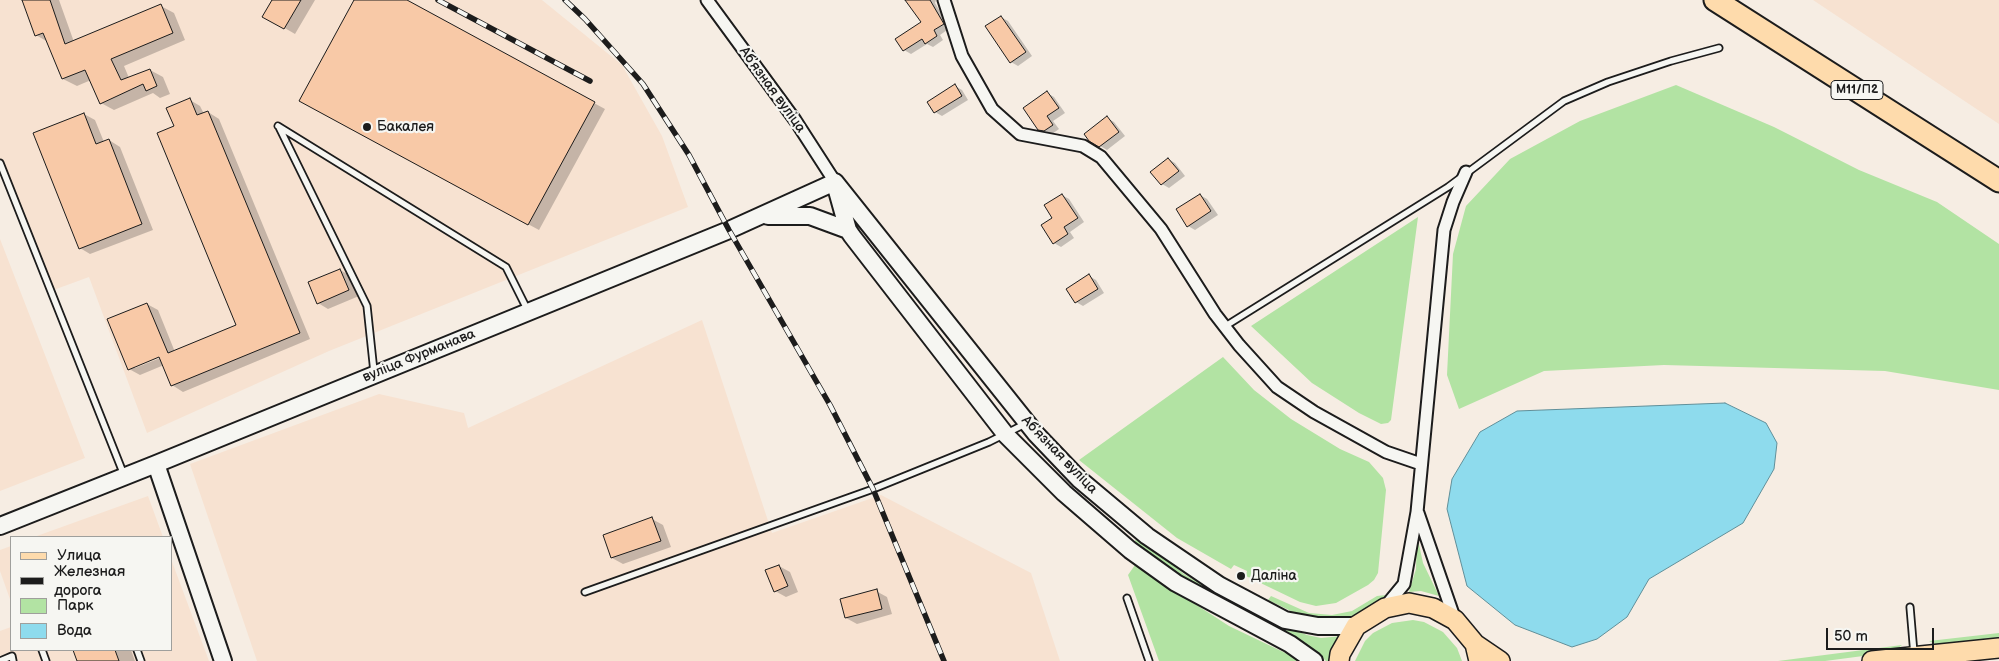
<!DOCTYPE html>
<meta charset="utf-8">
<style>
body{margin:0}
#map{position:relative;width:1999px;height:661px;overflow:hidden;background:#f6ede3;font-family:"Balsamiq Sans",sans-serif}
canvas{display:block}
.legend{position:absolute;left:10px;top:536px;width:162px;height:115px;box-sizing:border-box;background:#f6f6f2;border:1px solid #9f9f9c;margin:0;padding:6px 9px;list-style:none;font-size:15px;color:#1c1c1c}
.legend li{display:flex;align-items:center;gap:10px;height:25px}
.legend b{width:25px;border:1px solid #9f9f9c}
.scale{position:absolute;left:1826px;top:628px;width:108px;height:22px;box-sizing:border-box;border:2px solid #1c1c1c;border-top:0;padding-left:6px;font-size:15px;line-height:18px;white-space:nowrap;color:#1c1c1c;-webkit-text-stroke:4px #f6f6f2;paint-order:stroke}
</style>
<div id="map">
<canvas width="1999" height="661"></canvas>
<ul class="legend">
<li><b style="height:6px;background:#fedbac"></b>Улица</li>
<li><b style="height:6px;background:#1c1c1c"></b>Железная дорога</li>
<li><b style="height:14px;background:#b2e3a3"></b>Парк</li>
<li><b style="height:14px;background:#8edbed"></b>Вода</li>
</ul>
<div class="scale">50 m</div>
</div>
<script>
const ctx = document.querySelector('canvas').getContext('2d');
ctx.lineJoin = 'round';
function fillPath(path, color) { ctx.fillStyle = color; ctx.fill(path, 'evenodd'); }
const poly = rows => new Path2D(rows.map(r => 'M' + r).join(''));
function trace(path, color, width, dash) { ctx.strokeStyle = color; ctx.lineWidth = width; ctx.lineCap = dash ? 'butt' : 'round'; ctx.setLineDash(dash || []); ctx.stroke(path); }
function write(font, color, halo, rows, align = 'center') {
  ctx.font = font + ' "Balsamiq Sans",sans-serif'; ctx.lineWidth = 4.5; ctx.setLineDash([]); ctx.textBaseline = 'middle'; ctx.strokeStyle = halo; ctx.fillStyle = color; for (const [text, x, y, turn = 0] of rows) {
    ctx.save(); ctx.translate(x, y); ctx.rotate((+turn || 0) * Math.PI / 180); ctx.textAlign = isNaN(turn) ? turn : align; if (halo) ctx.strokeText(text, 0, 0); ctx.fillText(text, 0, 0); ctx.restore();
  }
}
fillPath(poly([
 [0,0,542,0,622,65,662,136,688,207,329,351,147,433,89,277,48,292,0,170],
 [1813,0,1999,0,1999,124],
 [0,239,85,458,0,491],
 [702,320,772,533,881,495,1031,573,1060,661,257,661,190,464,379,394,464,413,468,428],
 [148,496,163,537,34,537],
 [11,546,11,602,0,571,0,550],
 [171,559,209,661,0,661,0,631,11,627,11,650,171,650]
]), '#f7e2d1');
fillPath(poly([
 [1676,85,1774,127,1859,170,1937,202,1999,244,1999,390,1885,371,1664,365,1544,371,1459,409,1447,375,1453,254,1466,206,1510,159,1580,121],
 [1418,217,1391,420,1388,423,1381,424,1359,413,1312,383,1251,326],
 [1223,357,1254,390,1291,419,1340,449,1369,462,1383,478,1386,490,1378,573,1374,580,1368,585,1336,603,1316,606,1300,602,1246,576,1247,571,1234,565,1231,569,1177,538,1079,460],
 [1417,535,1423,563,1439,596,1421,591,1409,592,1416,569],
 [1138,537,1184,574,1232,603,1271,621,1307,635,1321,638,1342,636,1332,661,1326,661,1317,652,1290,633,1254,617,1179,576,1134,542],
 [1135,565,1229,626,1302,661,1159,661,1128,575],
 [1386,595,1368,611,1340,620,1315,620,1297,614,1268,600,1271,596,1309,613,1332,615,1352,611,1377,596],
 [1413,620,1424,622,1443,632,1457,648,1462,661,1355,661,1365,641,1373,633,1392,623],
 [1999,633,1999,640,1939,646,1929,641],
 [1902,645,1896,650,1886,653,1825,661,1778,661]
]), '#b2e3a3');
const water = poly([
 [1725,403,1766,423,1777,443,1774,469,1743,523,1649,579,1627,617,1597,639,1572,647,1515,625,1467,586,1447,509,1452,479,1480,432,1517,411,1725,403]
]);
fillPath(water, '#8edbed');
trace(water, '#608f99', 1);
fillPath(poly([
 [23,0,59,0,74,42,161,6,174,13,185,40,124,66,129,78,150,70,163,77,170,94,160,98,153,93,114,110,101,103,91,80,77,86,63,79,48,42,36,35],
 [273,0,315,0,295,34,264,16],
 [355,0,404,0,605,109,539,230,311,107],
 [906,0,936,0,935,3,950,28,940,35,943,40,933,47,927,44,911,54,904,50,923,23],
 [1001,17,1008,21,1032,56,1018,66,1011,62],
 [955,86,962,90,968,100,942,116,935,112],
 [1047,93,1054,97,1065,113,1053,121,1059,129,1052,134,1039,129],
 [190,100,200,106,204,114,208,112,219,119,310,339,183,392,172,385,164,365,140,375,129,369,147,304,158,310,175,352,238,325,176,127],
 [164,353,165,356,135,368,135,366],
 [84,114,95,120,104,142,109,140,120,147,153,230,90,254,80,248],
 [1107,118,1114,122,1125,136,1107,150,1090,140],
 [1168,159,1175,163,1185,176,1169,188,1162,184],
 [1062,195,1069,199,1084,222,1070,232,1074,238,1061,247,1054,243],
 [1200,195,1207,199,1218,215,1195,230,1188,226],
 [340,270,351,276,359,296,328,309,318,303],
 [1089,276,1096,280,1104,293,1083,306,1076,302],
 [652,519,663,525,671,547,623,564,612,558,604,535],
 [779,566,790,572,798,592,786,597,775,591],
 [876,591,887,597,892,614,857,624,846,618],
 [75,650,131,650,135,661,79,661]
]), '#0003');
const building = poly([
 [22,0,50,0,65,44,161,4,173,33,111,59,121,80,150,69,157,86,146,91,143,84,100,104,85,70,62,79,43,33,35,36,22,0],
 [272,0,301,0,284,29,262,17,272,0],
 [354,0,407,0,595,102,528,225,299,101,354,0],
 [905,0,930,0,944,24,934,30,937,36,925,44,922,39,903,51,895,39,921,22,905,0],
 [1001,16,1026,52,1010,63,985,26,1001,16],
 [955,84,962,96,934,113,927,102,955,84],
 [1047,91,1059,108,1047,116,1053,125,1044,131,1038,130,1023,108,1047,91],
 [190,98,197,115,208,111,300,333,171,386,159,357,128,370,107,319,147,303,168,353,236,325,157,133,174,126,166,108,190,98],
 [84,113,96,144,109,139,142,224,79,249,33,133,84,113],
 [1107,116,1119,132,1099,147,1089,141,1084,134,1107,116],
 [1168,158,1179,171,1161,185,1150,172,1168,158],
 [1062,194,1078,218,1064,227,1068,234,1053,244,1041,225,1052,218,1044,205,1062,194],
 [1200,194,1211,211,1187,227,1176,209,1200,194],
 [340,269,349,290,317,304,308,282,340,269],
 [1089,274,1098,289,1075,303,1066,289,1089,274],
 [652,517,661,541,611,558,603,535,652,517],
 [779,565,788,586,774,592,765,570,779,565],
 [877,589,882,609,845,618,840,599,877,589],
 [73,650,115,650,119,661,77,661,73,650]
]);
fillPath(building, '#f8c9a7');
trace(building, '#1c1c1c', 1);
const lane = poly([
 [278,126,506,267,528,311],
 [279,127,367,306,374,372],
 [0,163,124,475],
 [1224,327,1448,187,1564,101,1608,82,1671,61,1719,48],
 [585,592,873,489,989,442,1027,423],
 [1127,598,1149,661],
 [1910,607,1914,654],
 [42,650,46,661],
 [137,650,141,661],
 [0,661,12,656,13,661]
]);
const street = poly([
 [707,0,795,120,835,182],
 [944,0,962,56,992,109,1020,134,1083,146,1101,157,1161,229,1215,314,1239,345,1277,387,1314,412,1386,452,1421,464],
 [1418,513,1455,620],
 [1385,607,1404,584,1417,512,1444,230,1453,202,1466,172]
]);
const secondary = poly([
 [835,182,1036,434,1079,479,1147,536,1219,585,1285,620,1318,626,1356,626],
 [836,187,848,230,852,236,1006,435,1064,493,1130,550,1176,583,1290,644,1314,661],
 [768,216,810,216,848,230],
 [156,464,223,661],
 [0,526,156,464,729,230,835,182]
]);
const primary = poly([
 [1475,644,1500,661],
 [1339,661,1340,654,1356,626,1385,608,1409,603,1433,608,1455,620,1475,644,1479,661],
 [1872,661,1999,648]
]);
const highway = poly([
 [1715,0,1999,181]
]);
trace(lane, '#1c1c1c', 9);
trace(street, '#1c1c1c', 15);
trace(secondary, '#1c1c1c', 20);
trace(primary, '#1c1c1c', 22);
trace(highway, '#1c1c1c', 25);
trace(lane, '#f6f6f2', 5.5);
trace(street, '#f6f6f2', 11);
trace(secondary, '#f6f6f2', 16);
trace(primary, '#fedbac', 19);
trace(highway, '#fedbac', 21);
const rail = poly([
 [438,0,590,81],
 [565,0,585,19,643,84,689,155,729,230,830,405,873,489,944,661]
]);
trace(rail, '#1c1c1c', 5.5);
trace(rail, '#f6f6f2', 4, [11]);
for (const [x, y, r, color] of [
 [367,127,5,"#1c1c1c"],
 [1241,576,5,"#1c1c1c"]
]) { const dot = new Path2D(); dot.arc(x, y, r, 0, 2 * Math.PI); ctx.fillStyle = color; ctx.fill(dot); trace(dot, '#f6f6f2', 2); }
for (const [x, y, w] of [
 [1857,90,52]
]) { const box = new Path2D(); box.roundRect(x - w / 2, y - 9.5, w, 19, 4); ctx.fillStyle = '#f6f6f2'; ctx.fill(box); trace(box, '#1c1c1c', 1); }
write('bold 12px', '#1c1c1c', null, [
 ["М11/П2",1857,90]
]);
write('14px', '#1c1c1c', '#f6f6f2', [
 ["Абʼязная вуліца",772,90,54],
 ["вуліца Фурманава",419,356,-22],
 ["Абʼязная вуліца",1059,455,46]
]);
write('14px', '#1c1c1c', '#f6f6f2', [
 ["Бакалея",377,127],
 ["Даліна",1251,576]
], 'left');
</script>
